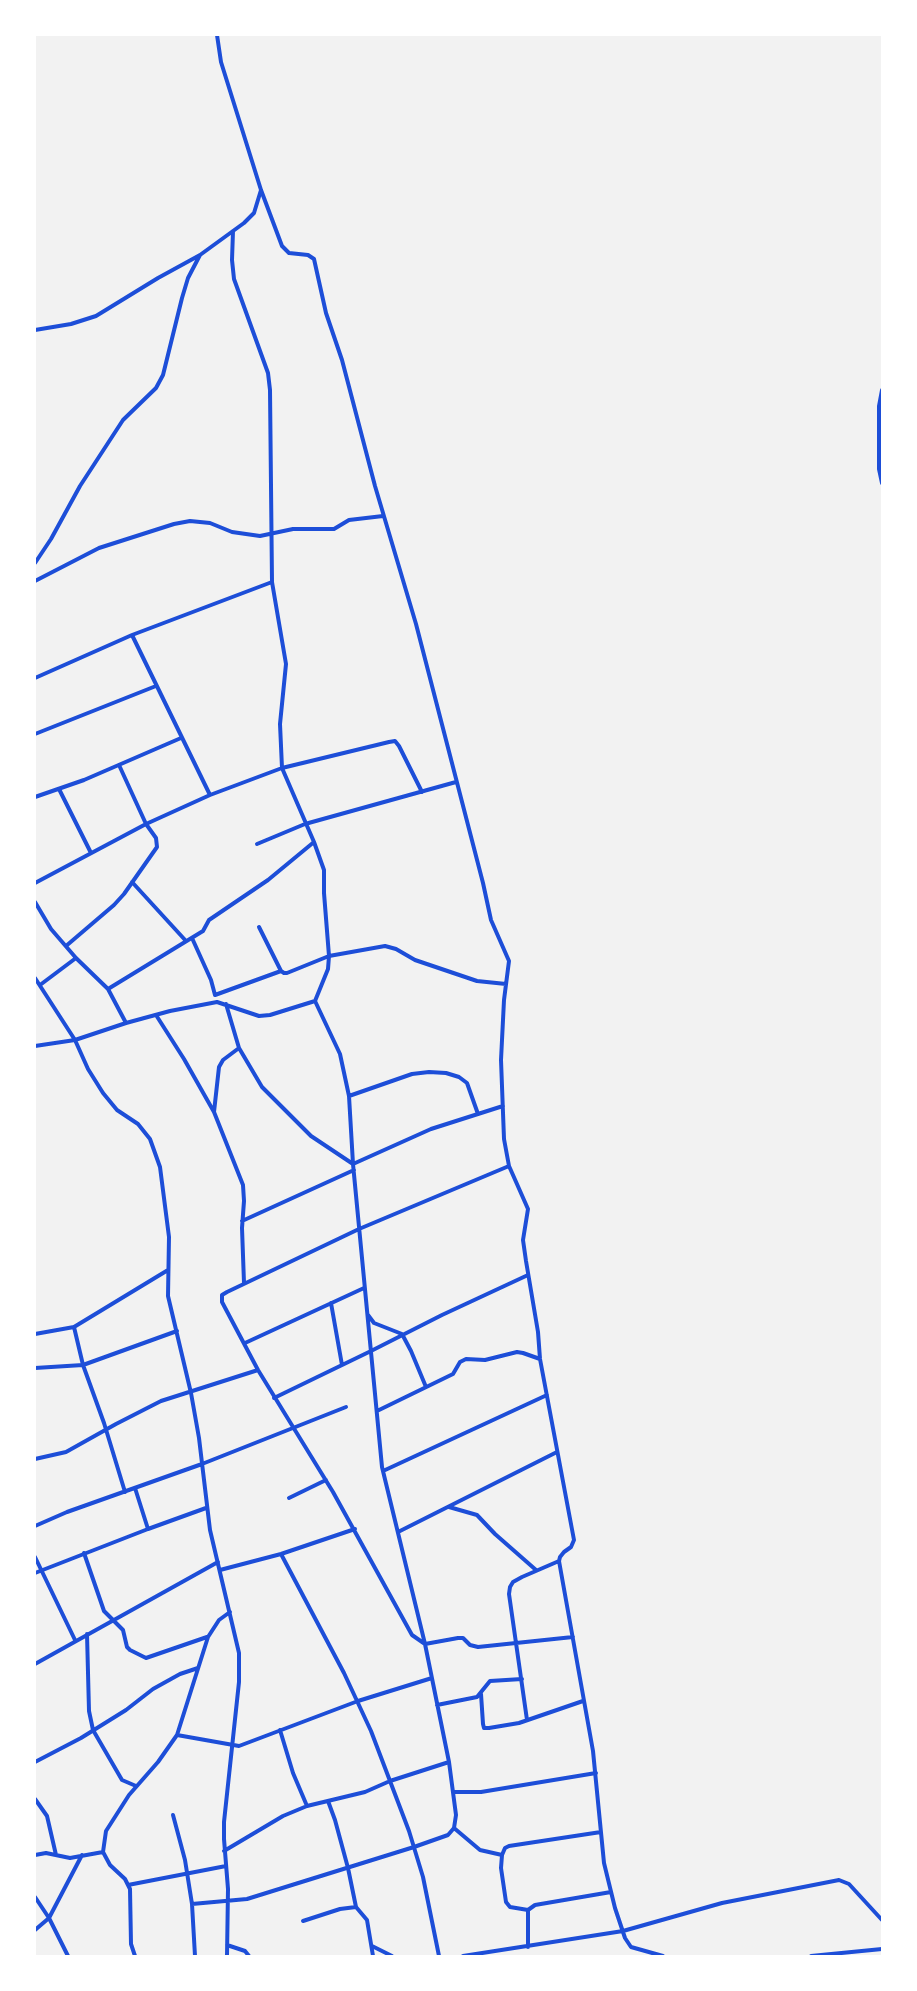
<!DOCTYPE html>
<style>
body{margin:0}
#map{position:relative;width:917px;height:1991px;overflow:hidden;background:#f2f2f2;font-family:"Sofia Sans Condensed",sans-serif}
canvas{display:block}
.frame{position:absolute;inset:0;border:36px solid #fff;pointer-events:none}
</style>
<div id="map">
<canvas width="917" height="1991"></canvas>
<div class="frame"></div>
</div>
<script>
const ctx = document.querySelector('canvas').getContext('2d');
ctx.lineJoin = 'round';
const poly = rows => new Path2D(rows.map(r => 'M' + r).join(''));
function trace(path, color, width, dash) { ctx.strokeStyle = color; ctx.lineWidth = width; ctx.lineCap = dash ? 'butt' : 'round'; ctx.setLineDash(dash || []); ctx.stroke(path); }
trace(poly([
 [217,35,221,62,261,190,282,246,289,253,308,255,314,259,326,313,342,360,375,486,416,624,483,883,491,920,509,961,504,1000,501,1060,504,1139,509,1166,528,1209,523,1240,526,1261,538,1332,540,1359,574,1540,571,1547,564,1552,560,1557,559,1561,593,1751,604,1863,615,1908,625,1938,631,1947,663,1956],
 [35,330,71,324,96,316,158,278,200,255,244,223,254,213,261,190],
 [882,390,879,406,879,469,882,483],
 [35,563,51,539,80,486,123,420,156,388,163,375,182,298,188,278,200,255],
 [35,581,99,548,174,524,190,521,210,523,232,532,260,536,293,529,334,529,349,520,383,516],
 [132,635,210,795],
 [35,678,132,635,272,582],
 [35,734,156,686],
 [59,789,91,853],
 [35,797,84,780,181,738],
 [257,844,305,824,456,782],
 [132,882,186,941],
 [35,883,146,824,210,795,282,768,389,742,395,741,399,746,422,792],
 [35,902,51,929,76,958,108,989,126,1023],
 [259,927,281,971,284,973,287,973,329,956,385,946,396,949,415,960,477,981,506,984],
 [192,938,211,980,215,995],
 [66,946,114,905,124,894,157,847,156,838,146,824,119,765],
 [35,978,75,1040,88,1069,103,1093,117,1110,138,1124,150,1139,160,1167,169,1237,168,1296,191,1393,199,1438,210,1530,239,1653,239,1682,224,1822,224,1839,228,1889,227,1956],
 [40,985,76,958],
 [108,989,203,931,209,920,268,880,314,842],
 [215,995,281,971],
 [226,1004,239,1048,262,1087,311,1136,353,1164,431,1129,503,1106],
 [156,1015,184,1059,214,1112],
 [35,1046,75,1040,126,1023,170,1011,217,1002,259,1016,270,1015,315,1001],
 [239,1048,223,1060,219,1067,214,1112,243,1185,244,1201,242,1228,244,1283],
 [349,1096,412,1074,429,1072,446,1073,459,1077,467,1083,478,1114],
 [509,1166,359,1229,227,1292,222,1295,222,1302,258,1370,333,1492,412,1635,425,1644,458,1638,463,1638,470,1645,478,1647,573,1637],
 [242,1221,354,1170],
 [331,1303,342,1365],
 [368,1315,374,1323,402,1334,411,1351,426,1387],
 [74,1327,83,1365,104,1423,125,1492],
 [35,1334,74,1327,168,1270],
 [245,1343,364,1288],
 [35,1368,83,1365,177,1331],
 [274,1398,371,1351,442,1315,528,1275],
 [377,1411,453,1374,460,1362,466,1359,485,1360,517,1352,523,1353,540,1359],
 [35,1459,66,1452,116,1424,161,1401,258,1370],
 [383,1471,547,1395],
 [135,1488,148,1529],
 [289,1498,326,1480],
 [449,1507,477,1515,495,1534,536,1570],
 [35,1526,67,1512,202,1464,346,1407],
 [398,1532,557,1452],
 [84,1553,104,1611,123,1630,127,1647,130,1650,146,1658,207,1637],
 [281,1554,344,1673,371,1731,409,1831,423,1877,439,1956],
 [35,1557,75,1640],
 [220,1570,281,1554,355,1529],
 [35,1573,148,1529,206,1508],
 [87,1634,89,1711,93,1730,122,1780,136,1786],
 [35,1664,218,1562],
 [481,1694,483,1724,484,1728,489,1728,519,1723,583,1701],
 [437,1705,477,1697,490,1681,522,1679],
 [527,1720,509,1594,510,1587,513,1582,522,1577,559,1561],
 [280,1730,293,1773,307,1806],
 [177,1735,239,1746,358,1701,432,1678],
 [35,1762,81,1738,126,1710,153,1689,180,1674,198,1668],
 [453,1792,481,1792,596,1773],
 [35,1799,47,1816,56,1855],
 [328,1801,335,1820,348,1868,356,1907,367,1920,373,1956],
 [173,1815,185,1860,192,1904,195,1956],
 [454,1828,480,1850,502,1855],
 [601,1832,509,1846,505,1848,502,1855,501,1868,506,1902,510,1907,528,1910,535,1905,611,1892],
 [224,1851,283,1816,307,1806,365,1792,390,1781,449,1762],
 [35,1855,46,1853,70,1858,103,1852],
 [128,1885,226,1866],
 [35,1897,49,1918,68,1956],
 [192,1904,247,1899,414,1847,448,1835,454,1828,456,1815,449,1762,425,1644,382,1467,353,1164,349,1096,340,1054,315,1001,328,969,329,956,324,893,324,870,314,842,282,768,280,724,286,664,272,582,270,390,268,373,234,279,232,260,233,231],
 [303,1921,340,1909,356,1907],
 [35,1930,49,1918,82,1855],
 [227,1945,245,1951,249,1956],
 [372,1946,392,1956],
 [528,1947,528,1910],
 [135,1956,131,1944,130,1889,125,1879,110,1865,103,1852,106,1831,129,1795,158,1762,177,1735,208,1637,219,1620,230,1612],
 [463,1956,623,1931,722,1903,839,1880,849,1884,882,1920],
 [811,1956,882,1949]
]), '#1d4ed8', 4);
</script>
